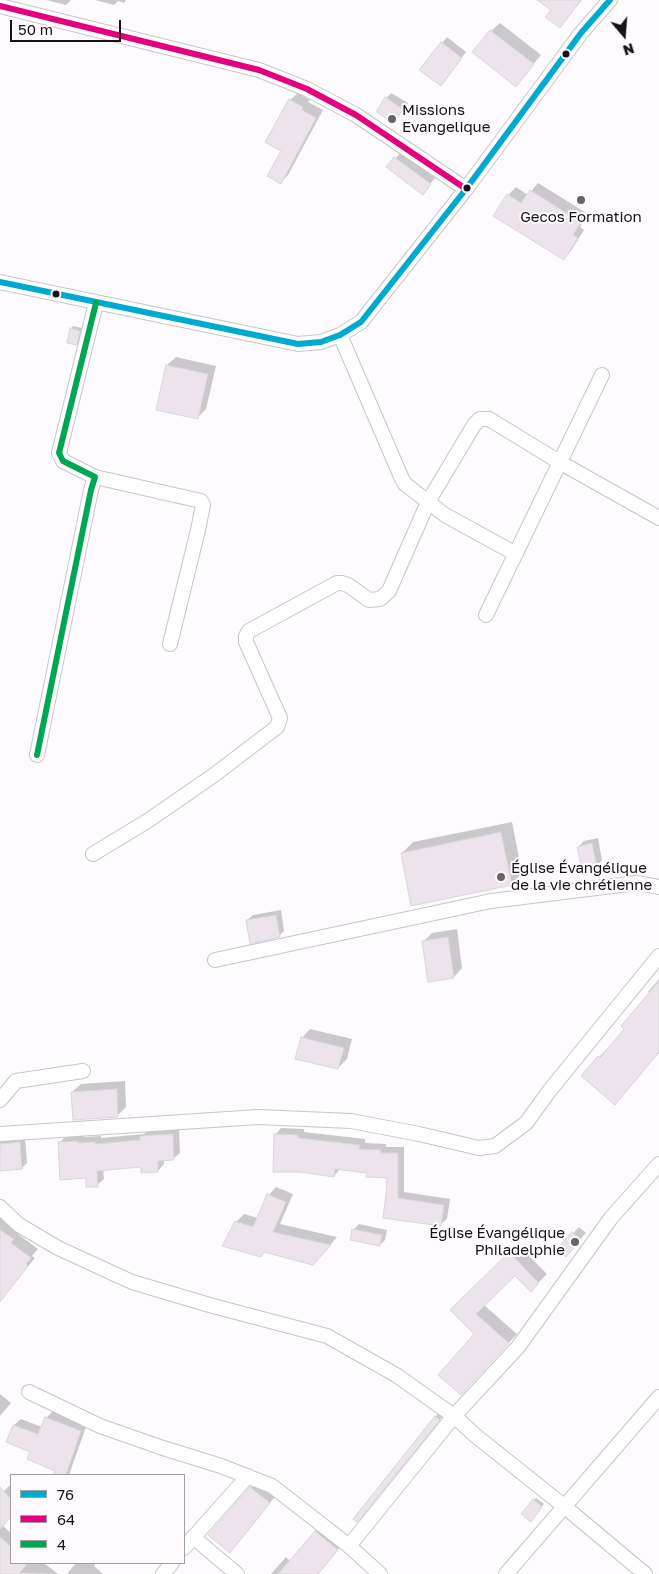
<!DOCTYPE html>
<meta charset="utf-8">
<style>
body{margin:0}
#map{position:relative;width:659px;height:1574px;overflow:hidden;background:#fdfbfd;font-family:"Golos Text",sans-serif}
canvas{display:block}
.legend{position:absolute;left:10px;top:1474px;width:175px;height:90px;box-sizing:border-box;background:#fefafe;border:1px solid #a19ea1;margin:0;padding:6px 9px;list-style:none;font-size:15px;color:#161416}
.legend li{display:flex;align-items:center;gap:10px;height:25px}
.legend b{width:25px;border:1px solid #a19ea1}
.north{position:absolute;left:599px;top:10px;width:50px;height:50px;-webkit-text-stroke:4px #fefafe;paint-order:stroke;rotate:162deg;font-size:14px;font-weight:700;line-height:20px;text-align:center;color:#161416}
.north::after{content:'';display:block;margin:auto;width:18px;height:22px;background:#161416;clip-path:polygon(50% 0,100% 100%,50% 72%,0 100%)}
.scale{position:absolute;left:10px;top:20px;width:111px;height:22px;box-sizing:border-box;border:2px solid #161416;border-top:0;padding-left:6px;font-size:15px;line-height:18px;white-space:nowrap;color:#161416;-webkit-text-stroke:4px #fefafe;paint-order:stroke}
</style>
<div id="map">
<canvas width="659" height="1574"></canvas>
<ul class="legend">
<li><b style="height:6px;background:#00a9ce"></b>76</li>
<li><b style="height:6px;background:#e5007d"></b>64</li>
<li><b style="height:6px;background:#00a651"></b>4</li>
</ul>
<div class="north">N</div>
<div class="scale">50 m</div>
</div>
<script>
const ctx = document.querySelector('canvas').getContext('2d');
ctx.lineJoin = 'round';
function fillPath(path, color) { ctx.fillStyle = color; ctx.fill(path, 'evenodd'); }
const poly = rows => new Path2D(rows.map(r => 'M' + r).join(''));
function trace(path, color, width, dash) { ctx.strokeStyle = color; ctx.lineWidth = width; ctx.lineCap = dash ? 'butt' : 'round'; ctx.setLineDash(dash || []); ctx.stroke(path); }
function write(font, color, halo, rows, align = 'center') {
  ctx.font = font + ' "Golos Text",sans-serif'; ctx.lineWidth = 4; ctx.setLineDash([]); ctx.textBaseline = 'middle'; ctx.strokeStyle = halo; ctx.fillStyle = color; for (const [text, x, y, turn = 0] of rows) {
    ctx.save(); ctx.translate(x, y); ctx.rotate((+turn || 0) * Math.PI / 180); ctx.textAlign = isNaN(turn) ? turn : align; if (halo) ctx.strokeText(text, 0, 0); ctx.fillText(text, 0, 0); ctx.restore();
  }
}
fillPath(poly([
 [46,0,71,0,66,5],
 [95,0,126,0,124,3,118,1,114,5],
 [539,0,582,0,560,27,552,10],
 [500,23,541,55,516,85,491,31],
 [447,37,466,52,446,79,442,43],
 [298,93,310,100,308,102,323,110,288,175,281,182,283,150,290,100],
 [391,93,408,103,394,122,386,98],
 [401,152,435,178,423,193,388,167],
 [538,183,588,214,580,227,584,230,571,251,564,258,495,215,508,195,516,187,528,195],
 [73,326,82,328,79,341,76,343,71,329],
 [176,357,216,366,206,409,197,418,167,365],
 [512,822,522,873,511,884,402,853,413,842],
 [598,838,602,860,597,866,578,847,584,841],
 [281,910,284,931,279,936,247,920,253,915],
 [457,929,462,968,454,977,429,981,423,942,432,933],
 [659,979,659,1054,656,1055,623,1095,599,1057,607,1049,608,1051,650,993,648,992],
 [310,1029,352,1039,347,1059,338,1068,302,1038],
 [125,1081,126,1107,118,1115,72,1092,81,1084],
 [179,1128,180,1153,173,1159,164,1159,164,1164,158,1171,142,1166,103,1169,104,1179,97,1185,87,1177,59,1143,66,1136,84,1135,84,1137,101,1136,101,1138,144,1134,148,1130],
 [281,1128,304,1129,304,1132,365,1139,365,1143,386,1144,386,1147,404,1147,404,1192,450,1199,447,1219,440,1225,384,1217,388,1177,368,1172,340,1169,334,1176,275,1135],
 [25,1137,27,1163,22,1168,0,1170,0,1140],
 [276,1187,293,1194,280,1224,337,1237,321,1256,265,1251,260,1256,236,1222,244,1214,258,1218,269,1195],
 [0,1203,21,1231,18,1234,38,1249,32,1256,35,1258,3,1297,0,1295],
 [359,1224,387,1230,385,1240,380,1245,353,1230],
 [579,1227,586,1233,571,1249,559,1249],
 [518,1245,547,1274,531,1290,515,1274,484,1305,517,1334,470,1385,476,1334,452,1310],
 [0,1394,11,1403,0,1416],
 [444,1408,447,1411,365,1512,357,1520,355,1519,436,1416],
 [53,1411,87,1424,69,1475,55,1475,57,1470,32,1451,8,1442,14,1425,21,1419,42,1427,46,1418],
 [259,1479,277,1494,238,1542,251,1488],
 [11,1484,11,1516,3,1526,11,1533,11,1563,44,1563,58,1574,0,1573,0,1495],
 [536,1498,544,1504,533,1518,534,1500],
 [321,1526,343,1544,315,1574,271,1574,286,1557,290,1561],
 [76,1563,93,1563,95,1564,94,1566,103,1574,67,1574]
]), '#0003');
const building = poly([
 [537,0,581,0,560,28,545,17,551,10,537,0],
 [490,30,534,64,516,87,472,52,490,30],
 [441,42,462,58,441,86,419,70,441,42],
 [385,97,403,109,394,123,376,112,385,97],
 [289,99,303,107,302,110,316,118,281,184,267,176,281,151,265,142,289,99],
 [394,157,431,184,423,195,386,167,394,157],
 [530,190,581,222,573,235,578,238,564,260,493,216,507,194,521,203,530,190],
 [70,328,80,331,77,345,67,343,70,328],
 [166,365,208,374,198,419,156,410,166,365],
 [501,832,512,885,411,906,401,853,501,832],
 [592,843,597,867,582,870,577,847,592,843],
 [276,915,280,937,250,944,246,920,276,915],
 [448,937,454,978,428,982,422,941,448,937],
 [659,981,659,1052,615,1105,581,1076,598,1056,600,1058,624,1029,621,1026,659,981],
 [301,1037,344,1048,338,1069,295,1059,301,1037],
 [117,1089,118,1117,73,1120,71,1092,117,1089],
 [173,1134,174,1160,158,1161,158,1172,141,1173,141,1167,97,1171,98,1187,86,1187,86,1178,60,1180,58,1142,78,1141,78,1143,95,1142,95,1144,140,1140,140,1136,173,1134],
 [274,1134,298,1135,298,1138,360,1145,359,1149,381,1150,380,1153,398,1153,398,1198,444,1205,441,1226,383,1218,386,1194,387,1178,366,1177,367,1173,335,1169,334,1177,300,1172,273,1172,274,1134],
 [20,1142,22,1169,0,1171,0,1144,20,1142],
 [267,1194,286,1202,273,1232,331,1245,313,1265,264,1252,261,1257,222,1246,235,1221,253,1227,267,1194],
 [352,1229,382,1235,380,1246,350,1240,352,1229],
 [0,1230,14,1239,11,1243,31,1258,26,1264,28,1266,0,1302,0,1230],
 [572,1232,581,1240,566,1257,557,1249,572,1232],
 [509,1252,539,1283,531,1292,515,1276,476,1314,509,1343,461,1395,438,1375,474,1334,450,1310,509,1252],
 [435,1416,440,1420,357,1522,353,1519,435,1416],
 [45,1417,81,1431,66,1475,54,1475,55,1471,27,1459,30,1452,6,1442,13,1425,38,1434,45,1417],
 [0,1487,11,1499,11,1517,0,1529,0,1487],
 [250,1487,270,1503,230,1553,208,1535,250,1487],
 [533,1499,542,1507,531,1522,521,1514,533,1499],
 [315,1531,338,1550,318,1574,278,1574,315,1531],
 [0,1537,11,1547,11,1563,28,1563,19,1574,0,1574,0,1537]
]);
fillPath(building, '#ece3ed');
trace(building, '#d8d7d8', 1);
const minor = poly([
 [0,6,259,70,307,89,356,115,466,189],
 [0,282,298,344,321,342,340,335,361,322,466,189,581,33,610,0],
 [340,335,402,479,405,484,445,515,516,554],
 [95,477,201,501,203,505,198,530,170,644],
 [486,615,602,375],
 [37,755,91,490,95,477,63,461,59,453,96,303],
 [93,854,149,820,214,775,277,727,280,718,246,642,246,636,249,631,337,583,342,583,348,585,369,600,380,599,389,591,428,502,474,425,480,419,489,419,561,463,659,518],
 [215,960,491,901,637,883,659,887],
 [0,1100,16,1081,83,1071],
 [0,1134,258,1117,351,1121,419,1134,479,1148,495,1146,526,1123,550,1090,659,956],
 [0,1207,19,1225,58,1248,132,1282,213,1306,327,1336,396,1375,454,1416,476,1436,565,1507,645,1574],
 [29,1392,100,1426,163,1448,221,1466,272,1486,349,1546,380,1574],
 [193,1537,237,1574],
 [349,1546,454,1416,518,1347,611,1218,659,1164],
 [184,1548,248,1476],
 [163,1574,172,1563],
 [506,1574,659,1397]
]);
trace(minor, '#c8c6c8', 16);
trace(minor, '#fffeff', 14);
trace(poly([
 [0,282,298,344,321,342,340,335,361,322,466,189,581,33,610,0]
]), '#00a9ce', 6);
trace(poly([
 [0,6,259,70,307,89,356,115,466,189]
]), '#e5007d', 6);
trace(poly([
 [37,755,91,490,95,477,63,461,59,453,96,303]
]), '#00a651', 6);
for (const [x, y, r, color] of [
 [566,54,4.5,"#161416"],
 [392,119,5,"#676567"],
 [467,188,4.5,"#161416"],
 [581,200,5,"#676567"],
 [56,294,4.5,"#161416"],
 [501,877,5,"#676567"],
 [575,1242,5,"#676567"]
]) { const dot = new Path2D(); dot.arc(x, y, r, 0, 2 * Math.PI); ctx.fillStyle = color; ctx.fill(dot); trace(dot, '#fefafe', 2); }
write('15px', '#161416', '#fefafe', [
 ["Missions",402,110],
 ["Evangelique",402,127],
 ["Gecos Formation",581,217,"center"],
 ["Église Évangélique",511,868],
 ["de la vie chrétienne",511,885],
 ["Église Évangélique",565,1233,"right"],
 ["Philadelphie",565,1250,"right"]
], 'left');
</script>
